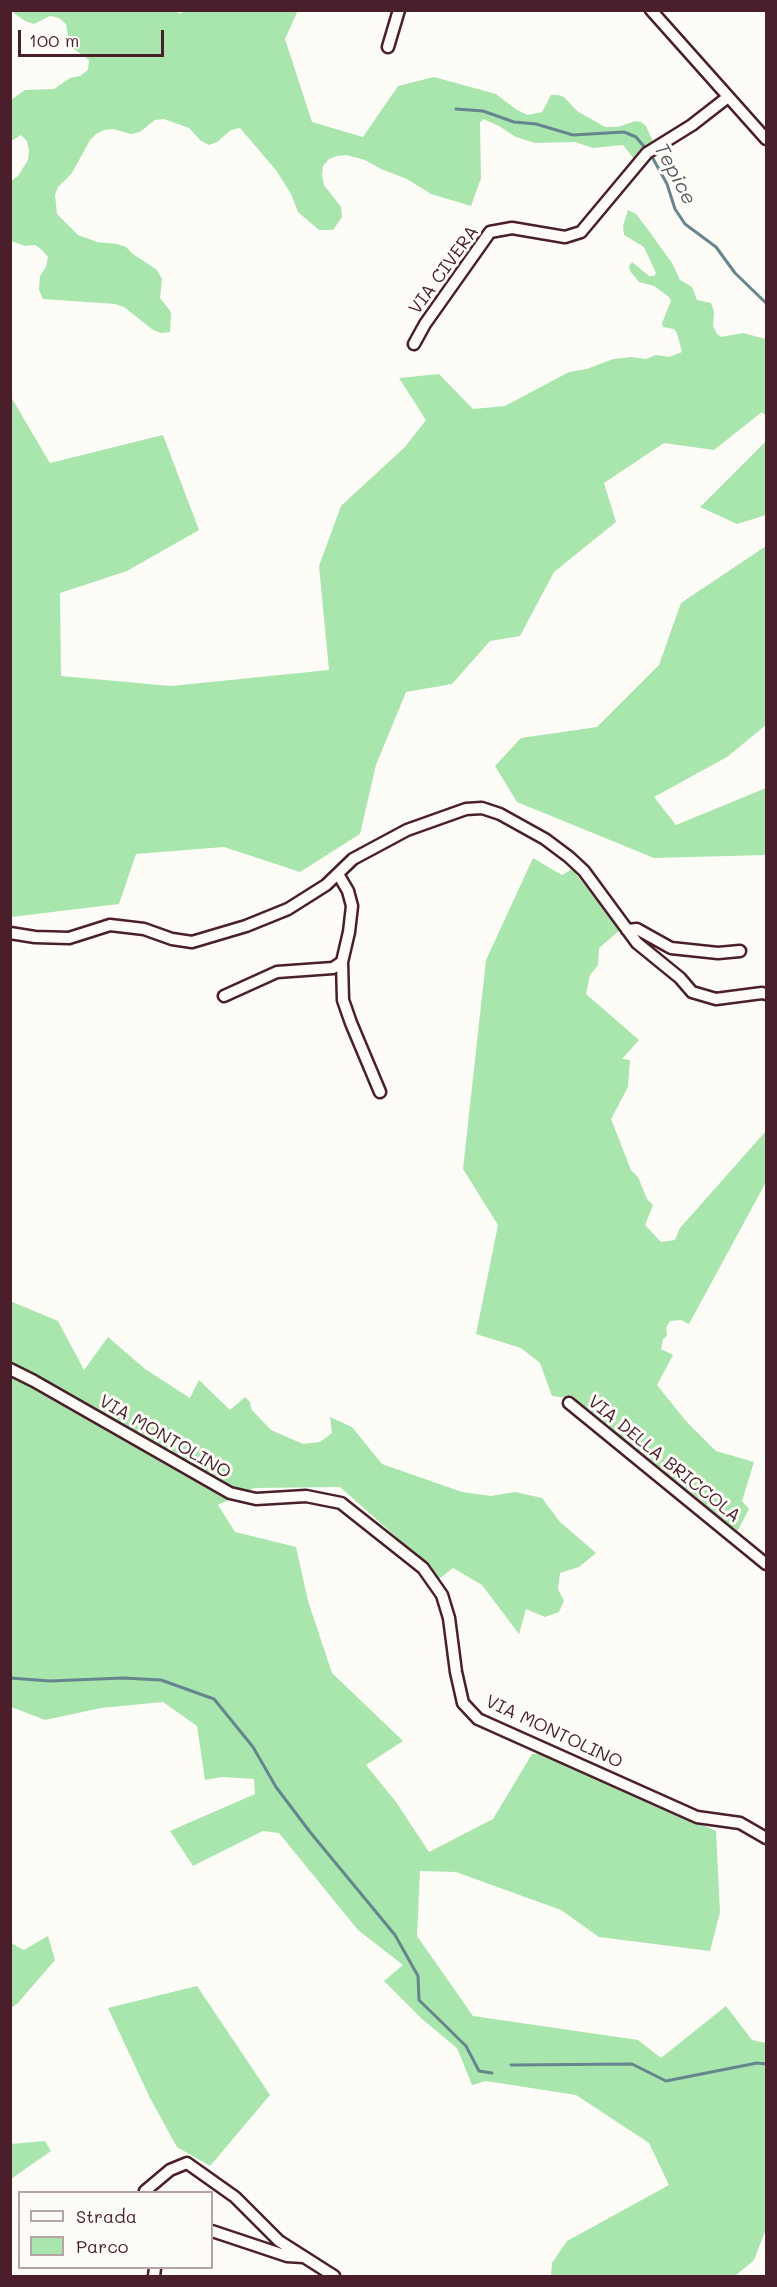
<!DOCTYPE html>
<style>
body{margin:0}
#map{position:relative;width:777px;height:2287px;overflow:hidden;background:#fdfcf7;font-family:Mali,sans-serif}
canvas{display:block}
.frame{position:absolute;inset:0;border:12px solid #4a1f2b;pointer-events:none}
.legend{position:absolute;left:18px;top:2191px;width:195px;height:78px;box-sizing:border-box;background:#fdfcf7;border:2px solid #b5a4a5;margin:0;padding:8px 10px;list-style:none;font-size:18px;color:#4a1f2b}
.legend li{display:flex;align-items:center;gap:12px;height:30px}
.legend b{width:30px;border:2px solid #b5a4a5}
.scale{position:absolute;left:18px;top:30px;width:146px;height:27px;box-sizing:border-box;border:3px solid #4a1f2b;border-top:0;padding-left:8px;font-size:18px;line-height:21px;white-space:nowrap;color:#4a1f2b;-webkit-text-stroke:4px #fdfcf7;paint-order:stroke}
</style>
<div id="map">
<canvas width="777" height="2287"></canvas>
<div class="frame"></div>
<ul class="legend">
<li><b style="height:8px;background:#fdfcf7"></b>Strada</li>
<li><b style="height:16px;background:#a9e6ae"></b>Parco</li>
</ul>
<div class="scale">100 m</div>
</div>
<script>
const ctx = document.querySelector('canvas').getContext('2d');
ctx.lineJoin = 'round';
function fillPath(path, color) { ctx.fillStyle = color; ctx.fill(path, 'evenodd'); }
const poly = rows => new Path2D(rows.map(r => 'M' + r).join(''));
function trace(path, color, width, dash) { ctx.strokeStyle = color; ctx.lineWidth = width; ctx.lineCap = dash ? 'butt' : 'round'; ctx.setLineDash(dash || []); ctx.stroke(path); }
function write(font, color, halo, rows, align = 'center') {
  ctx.font = font + ' Mali,sans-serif'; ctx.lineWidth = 6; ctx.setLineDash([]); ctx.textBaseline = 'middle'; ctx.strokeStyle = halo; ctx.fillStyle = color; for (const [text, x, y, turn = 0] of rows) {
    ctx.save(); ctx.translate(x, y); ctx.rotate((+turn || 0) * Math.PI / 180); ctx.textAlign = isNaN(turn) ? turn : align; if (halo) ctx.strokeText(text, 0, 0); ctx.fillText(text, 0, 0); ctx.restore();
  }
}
fillPath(poly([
 [176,10,179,14,187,10,298,10,285,39,312,122,363,137,398,86,434,77,496,94,517,110,528,115,542,112,551,95,558,95,564,97,577,111,605,127,618,127,635,121,641,122,646,126,654,144,635,160,623,145,593,148,575,142,535,143,516,137,499,126,483,119,480,123,481,178,471,206,431,194,407,179,381,169,365,160,346,155,338,156,329,159,323,166,322,175,324,185,341,207,342,217,333,230,319,230,298,212,291,194,276,170,240,128,231,130,217,142,209,145,201,141,189,128,164,119,155,120,140,132,131,134,113,129,104,130,96,134,90,140,72,173,58,187,55,195,57,214,78,235,97,242,117,244,126,247,133,254,157,270,162,279,160,298,171,312,170,332,161,333,153,330,124,307,115,304,43,299,39,290,40,276,46,267,48,257,42,250,35,245,25,246,11,241,11,181,18,176,28,160,29,151,27,141,21,135,11,141,11,100,25,90,54,89,70,78,80,76,88,70,89,60,74,49,69,42,66,24,59,18,50,16,34,24,25,21,11,11],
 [628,210,636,214,646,227,672,263,680,280,692,287,697,300,711,303,714,312,713,326,717,334,721,337,743,333,766,339,766,416,762,412,714,450,664,443,604,483,616,522,554,572,520,636,490,641,452,684,406,692,376,765,360,834,300,872,224,847,136,854,119,904,11,917,11,397,50,463,163,435,199,530,127,571,60,593,61,676,171,686,329,670,319,566,341,506,405,447,426,420,399,378,439,374,473,409,505,406,569,372,587,369,613,359,632,357,646,359,656,355,669,357,682,352,677,333,674,329,663,327,662,323,671,301,669,297,654,286,639,282,630,271,629,266,632,262,649,276,654,276,656,273,644,247,624,235,623,226],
 [766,441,766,515,737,524,700,507],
 [766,546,766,725,727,757,654,797,676,825,766,788,766,855,654,858,517,802,495,766,521,738,597,727,659,665,681,603],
 [533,858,562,875,572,869,620,930,599,948,598,965,590,975,586,994,639,1040,622,1059,630,1060,628,1087,611,1119,631,1170,638,1177,647,1199,653,1205,645,1225,661,1242,675,1240,680,1228,766,1131,766,1182,689,1324,681,1320,670,1321,666,1328,667,1336,663,1339,661,1349,673,1355,657,1385,685,1420,716,1451,754,1462,742,1501,749,1509,737,1532,598,1419,567,1398,552,1396,540,1363,521,1348,476,1334,498,1225,463,1169,486,960],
 [10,1301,58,1321,84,1370,108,1337,145,1369,190,1398,199,1380,230,1410,245,1397,250,1402,251,1409,271,1430,303,1444,320,1442,332,1433,330,1417,352,1427,382,1464,462,1492,491,1496,515,1492,542,1498,560,1522,596,1553,579,1567,560,1573,558,1589,564,1601,559,1612,545,1617,526,1609,519,1634,482,1585,453,1568,439,1579,412,1551,340,1487,254,1488,218,1505,235,1532,296,1547,308,1601,332,1673,403,1741,366,1765,396,1802,429,1852,493,1819,532,1754,541,1754,631,1792,716,1831,720,1912,710,1951,599,1937,561,1910,456,1872,420,1871,417,1936,473,2016,638,2040,661,2058,726,2006,752,2040,766,2043,766,2229,754,2260,735,2276,551,2276,552,2263,567,2241,669,2185,649,2143,576,2095,486,2081,472,2085,457,2048,422,2019,384,1981,403,1965,358,1930,279,1833,263,1831,193,1866,170,1831,255,1794,254,1779,222,1777,205,1780,197,1726,163,1702,101,1708,45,1720,11,1707],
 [48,1936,55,1960,17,2004,11,2008,11,1943,24,1950],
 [197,1986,270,2095,210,2166,177,2147,150,2098,108,2008],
 [45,2141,51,2151,11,2179,11,2144]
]), '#a9e6ae');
trace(poly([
 [456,109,483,111,514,122,536,124,573,135,624,132,636,137,647,150],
 [651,155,667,184,675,209,685,224,716,247,735,273,766,303],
 [10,1678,50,1681,123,1678,161,1680,214,1699,253,1747,276,1787,310,1832,395,1935,418,1976,419,2000,466,2046,479,2071,492,2073],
 [511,2065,632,2064,666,2081,757,2063,766,2064]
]), '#66868e', 3);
const street = poly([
 [651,10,766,139],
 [388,47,399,10],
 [414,344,425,324,490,232,512,228,565,237,581,232,647,153,692,125,728,97],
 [627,930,637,929,671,948,718,953,740,951],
 [10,933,35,937,69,938,110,925,144,929,172,939,192,942,246,926,288,909,326,885,353,859,407,830,466,809,482,808,500,814,545,839,569,857,584,871,637,943,680,978,692,992,716,999,762,993,766,994],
 [342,962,343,1000,351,1023,380,1092],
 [224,996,277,972,333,968,342,962,349,932,352,906,348,891,338,874],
 [10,1369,34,1381,230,1493,256,1499,306,1496,341,1503,423,1568,442,1595,449,1618,456,1672,463,1703,478,1719,697,1817,740,1823,766,1838],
 [569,1403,766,1564],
 [145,2191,170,2170,187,2163,235,2197,279,2241,334,2276],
 [212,2231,287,2256,303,2257],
 [154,2276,155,2268]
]);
trace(street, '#4a1f2b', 15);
trace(street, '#fdfcf7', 10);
write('18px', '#4a1f2b', '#fdfcf7', [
 ["VIA CIVERA",444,270,-54],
 ["VIA MONTOLINO",165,1437,30],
 ["VIA DELLA BRICCOLA",664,1459,39],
 ["VIA MONTOLINO",554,1732,25]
]);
write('italic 20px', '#5a5b65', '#fdfcf7', [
 ["Tepice",675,174,62]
]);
</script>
